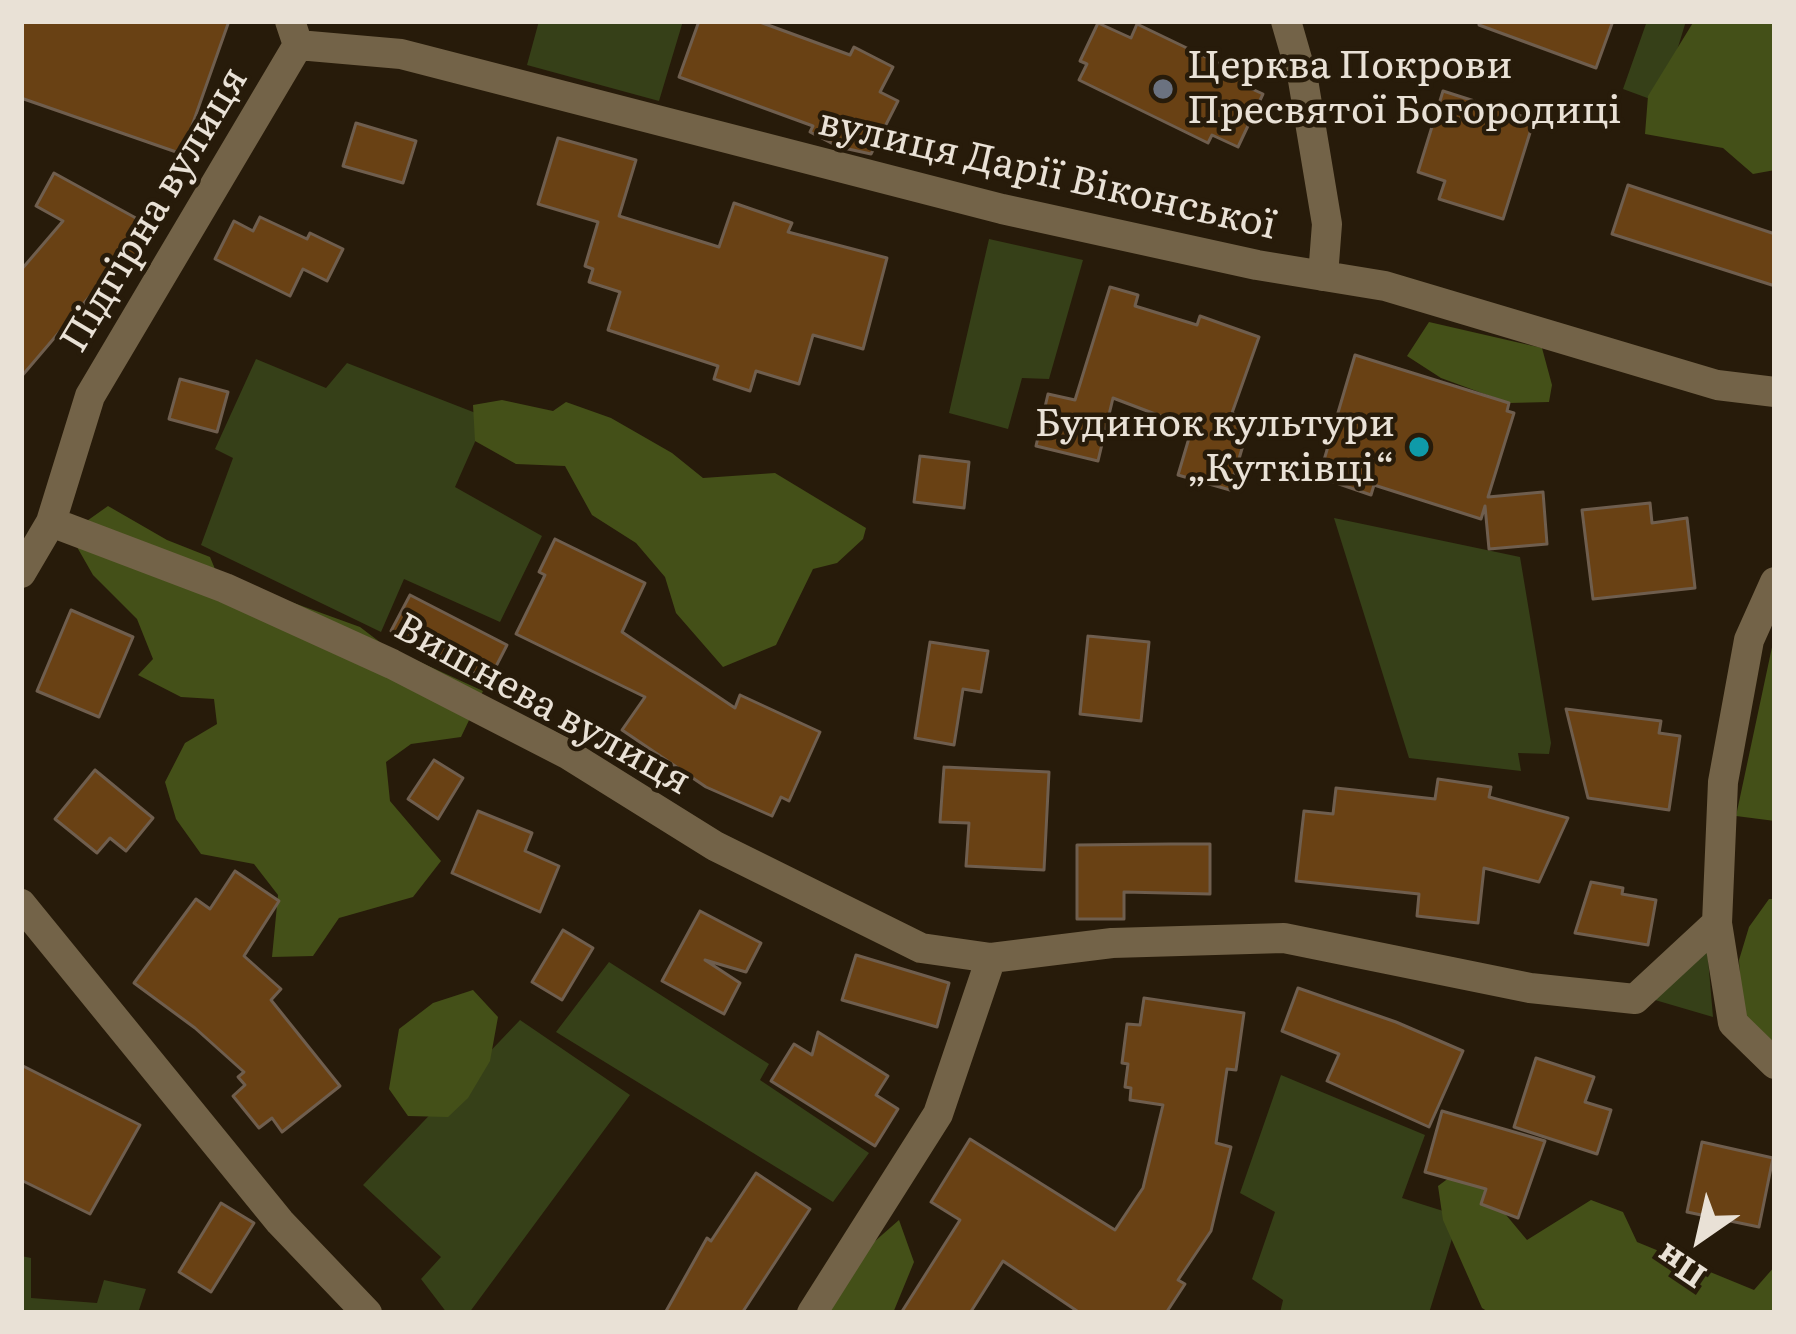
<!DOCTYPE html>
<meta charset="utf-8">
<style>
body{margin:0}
#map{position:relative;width:1796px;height:1334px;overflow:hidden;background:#271b0a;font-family:Literata,serif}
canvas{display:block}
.frame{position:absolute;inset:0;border:24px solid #e9e1d6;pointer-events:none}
.north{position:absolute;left:1640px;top:1178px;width:120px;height:120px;-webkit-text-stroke:9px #271b0a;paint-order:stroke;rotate:214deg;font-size:33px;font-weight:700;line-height:48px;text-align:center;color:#e9e1d6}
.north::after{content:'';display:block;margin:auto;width:42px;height:54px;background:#e9e1d6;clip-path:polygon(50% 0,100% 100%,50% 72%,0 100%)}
</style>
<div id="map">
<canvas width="1796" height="1334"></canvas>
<div class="frame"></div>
<div class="north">Пн</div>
</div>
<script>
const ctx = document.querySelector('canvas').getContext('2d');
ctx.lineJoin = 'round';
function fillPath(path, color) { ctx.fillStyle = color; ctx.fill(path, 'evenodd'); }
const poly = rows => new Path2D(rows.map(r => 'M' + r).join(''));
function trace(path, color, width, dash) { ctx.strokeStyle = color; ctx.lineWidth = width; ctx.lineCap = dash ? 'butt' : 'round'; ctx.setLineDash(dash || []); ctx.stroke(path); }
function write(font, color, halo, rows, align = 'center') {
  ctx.font = font + ' Literata,serif'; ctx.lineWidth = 9; ctx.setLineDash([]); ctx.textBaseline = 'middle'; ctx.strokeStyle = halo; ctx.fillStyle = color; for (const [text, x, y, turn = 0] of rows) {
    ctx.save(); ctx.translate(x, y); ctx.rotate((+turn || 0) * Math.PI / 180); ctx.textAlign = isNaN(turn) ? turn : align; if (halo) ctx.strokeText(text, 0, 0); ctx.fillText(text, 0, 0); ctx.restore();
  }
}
fillPath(poly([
 [539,21,683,21,659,101,527,65],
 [1647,21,1686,21,1661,103,1623,89],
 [989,239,1083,260,1049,379,1022,378,1008,429,949,413],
 [256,359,326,388,347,363,486,417,455,487,542,536,500,622,404,579,381,632,201,545,233,458,215,449],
 [1334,518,1520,557,1551,743,1549,754,1518,753,1521,771,1409,758],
 [1707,947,1713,1017,1655,1000],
 [609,962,769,1064,760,1080,869,1153,833,1202,556,1032],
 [520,1020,630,1095,469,1313,447,1313,421,1279,441,1257,363,1185],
 [1281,1075,1425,1135,1402,1198,1459,1216,1429,1313,1280,1313,1283,1300,1252,1279,1275,1212,1240,1193],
 [21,1256,31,1258,31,1298,97,1303,104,1280,146,1289,138,1313,21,1313]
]), '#364018');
fillPath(poly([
 [1694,21,1775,21,1775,170,1753,174,1723,148,1645,134,1648,96],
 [1429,322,1542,348,1552,385,1549,402,1509,403,1441,378,1407,356],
 [502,400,553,411,566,402,611,418,672,453,703,478,775,473,866,528,863,539,837,563,813,569,776,645,723,667,676,613,665,577,636,543,592,515,565,466,516,464,475,441,473,405],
 [108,506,167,540,210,557,215,569,258,590,360,627,385,646,483,691,461,737,411,744,386,762,390,801,441,861,413,897,339,918,313,956,272,957,278,895,254,864,201,854,176,819,165,782,185,743,217,724,214,699,181,697,138,675,153,659,137,619,93,575,77,547,84,523],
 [1775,633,1775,821,1736,816],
 [1769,899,1775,899,1775,1054,1743,1027,1739,960,1749,927],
 [473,990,498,1017,490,1061,468,1098,448,1117,408,1116,389,1089,399,1029,433,1003],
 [1465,1166,1527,1240,1591,1200,1623,1212,1637,1242,1754,1290,1775,1266,1775,1313,1490,1313,1482,1308,1443,1220,1438,1186],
 [899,1220,914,1262,893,1313,827,1313,858,1256]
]), '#445018');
const building = poly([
 [21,21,229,21,182,154,21,98,21,21],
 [699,21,757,21,850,55,854,47,893,67,880,92,898,101,871,154,839,147,810,132,813,126,679,77,699,21],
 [1479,21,1613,21,1596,68,1479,25,1479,21],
 [1098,23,1131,38,1137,24,1245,76,1241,84,1263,94,1238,147,1212,135,1208,143,1079,80,1087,64,1080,61,1098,23],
 [1443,91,1534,120,1503,219,1439,199,1445,181,1418,172,1443,91],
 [356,123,416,141,403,183,343,166,356,123],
 [558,138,636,160,619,216,719,247,734,203,792,223,788,232,887,258,863,349,813,335,799,384,756,371,750,391,714,379,718,366,608,330,620,292,589,282,593,269,585,266,598,222,538,204,558,138],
 [54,173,154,228,136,261,125,255,21,377,21,270,63,221,36,206,54,173],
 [1628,185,1775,234,1775,286,1612,234,1628,185],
 [260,217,307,239,310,233,343,249,327,281,303,269,290,296,215,259,234,221,253,231,260,217],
 [1110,287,1138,295,1135,306,1197,325,1200,316,1259,337,1232,413,1250,421,1230,490,1178,475,1192,428,1113,398,1098,461,1036,446,1048,394,1075,400,1110,287],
 [1355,355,1509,403,1507,411,1514,413,1488,497,1543,492,1547,544,1489,549,1485,506,1481,519,1374,485,1371,495,1319,477,1355,355],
 [180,379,228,392,217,432,169,419,180,379],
 [920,456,969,462,964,508,914,502,920,456],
 [1650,503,1652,523,1687,518,1695,588,1593,599,1582,510,1650,503],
 [555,539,645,583,622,632,735,708,740,695,820,732,789,801,781,797,772,816,706,787,622,730,645,697,516,634,545,575,539,572,555,539],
 [410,595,507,645,489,680,391,631,410,595],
 [71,610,133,637,99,717,37,691,71,610],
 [1088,636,1149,642,1141,721,1080,714,1088,636],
 [930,642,988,651,981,692,963,689,954,745,915,738,930,642],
 [1566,709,1661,721,1659,733,1680,736,1669,810,1588,798,1566,709],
 [434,760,463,778,438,819,408,799,434,760],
 [944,767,1049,772,1044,870,966,866,969,823,940,822,944,767],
 [95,770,153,818,126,851,110,838,97,853,55,819,95,770],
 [1438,779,1491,787,1489,797,1568,818,1539,882,1484,868,1478,923,1417,916,1419,894,1296,881,1304,811,1333,814,1336,788,1435,799,1438,779],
 [478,811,532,833,525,851,559,866,540,912,452,873,478,811],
 [1171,844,1210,844,1210,894,1124,892,1124,919,1077,919,1077,845,1171,844],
 [235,871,279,901,244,956,281,989,271,1000,340,1086,282,1132,272,1118,259,1128,233,1096,245,1085,238,1077,244,1072,195,1028,134,983,196,899,210,909,235,871],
 [1591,882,1623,888,1622,894,1656,900,1648,945,1575,933,1591,882],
 [700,911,761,943,746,972,705,960,740,983,724,1014,662,981,700,911],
 [563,930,593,948,562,1000,532,982,563,930],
 [856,955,949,983,937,1027,842,1000,856,955],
 [1298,988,1396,1022,1463,1051,1429,1127,1327,1081,1339,1054,1282,1031,1298,988],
 [1144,998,1244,1013,1236,1070,1227,1069,1216,1143,1231,1147,1211,1231,1178,1280,1185,1284,1166,1313,1080,1313,1003,1261,970,1313,901,1313,960,1220,931,1202,970,1139,1115,1230,1143,1188,1163,1105,1130,1100,1131,1088,1125,1087,1128,1064,1122,1063,1127,1024,1140,1025,1144,998],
 [818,1032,888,1076,876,1095,898,1109,875,1146,771,1081,794,1044,812,1055,818,1032],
 [1536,1058,1594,1077,1585,1102,1611,1110,1597,1154,1514,1127,1536,1058],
 [21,1065,140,1125,90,1214,21,1180,21,1065],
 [1442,1111,1545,1141,1518,1218,1481,1204,1486,1189,1425,1172,1442,1111],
 [1702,1142,1773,1158,1759,1227,1687,1212,1702,1142],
 [756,1173,810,1209,742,1313,665,1313,707,1238,711,1241,756,1173],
 [221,1203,254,1223,211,1292,179,1272,221,1203]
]);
fillPath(building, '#694114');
trace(building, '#6f5e4e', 3);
trace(poly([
 [1286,21,1303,80,1327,224,1323,276],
 [298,45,401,54,1002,209,1257,265,1385,286,1717,385,1775,392],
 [51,522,225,588,392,664,569,755,715,846,921,948,991,958,938,1114,812,1313],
 [21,573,51,522,90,396,298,45,290,21],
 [1775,582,1749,640,1723,782,1717,923,1733,1023,1775,1064],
 [21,904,280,1222,367,1313],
 [991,958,1112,943,1284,938,1530,988,1635,999,1717,923]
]), '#736348', 30);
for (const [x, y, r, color] of [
 [1163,89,12,"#6b7280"],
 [1419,447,12,"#0f9aa8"]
]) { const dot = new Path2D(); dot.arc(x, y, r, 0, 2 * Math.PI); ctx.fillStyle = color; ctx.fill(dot); trace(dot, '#271b0a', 4.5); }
write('39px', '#e9e1d6', '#271b0a', [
 ["Церква Покрови",1187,67],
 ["Пресвятої Богородиці",1187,112],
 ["Будинок культури",1395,425,"right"],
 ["„Кутківці“",1395,470,"right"]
], 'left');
write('39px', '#e9e1d6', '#271b0a', [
 ["вулиця Дарії Віконської",1047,175,13],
 ["Підгірна вулиця",155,210,-59],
 ["Вишнева вулиця",542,705,29]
]);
</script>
